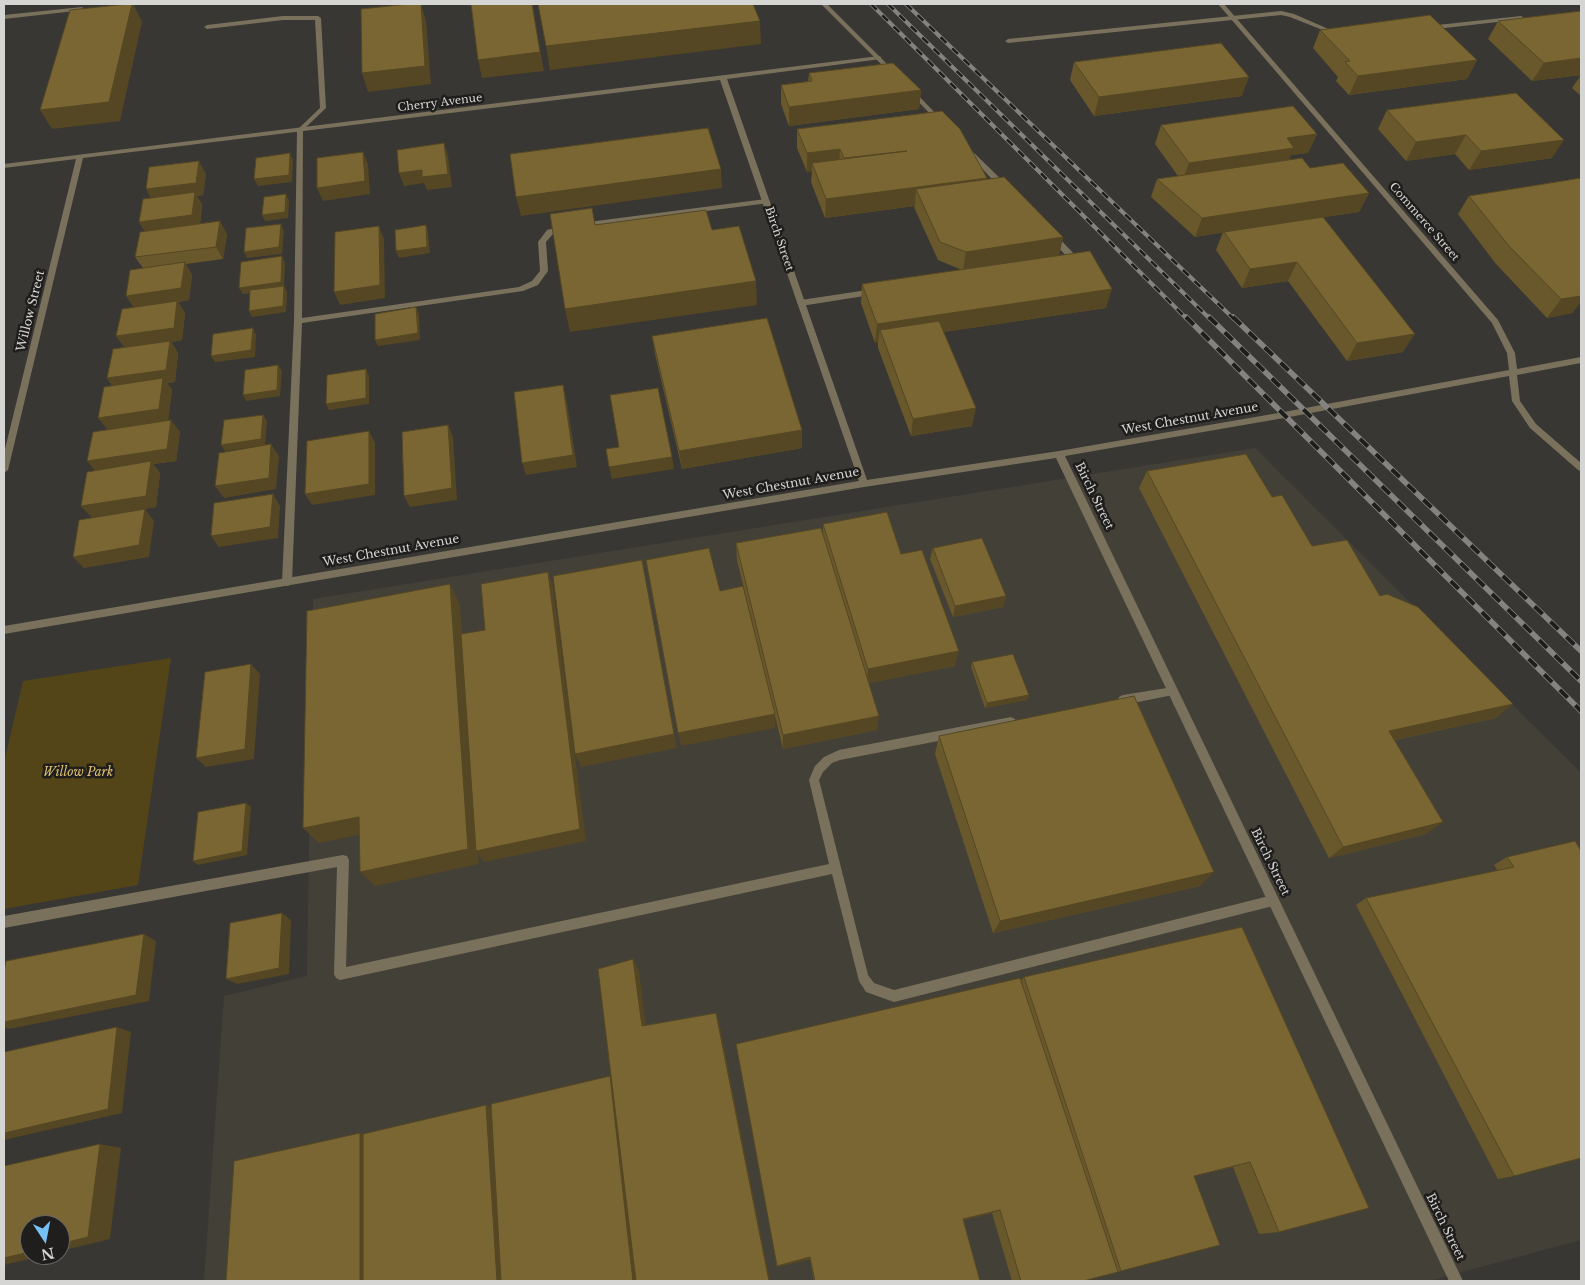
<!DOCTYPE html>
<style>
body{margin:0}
#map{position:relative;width:1585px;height:1285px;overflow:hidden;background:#383734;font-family:"Libre Baskerville",serif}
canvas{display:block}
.frame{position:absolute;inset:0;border:5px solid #d5d5d3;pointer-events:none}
.north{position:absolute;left:20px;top:1215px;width:50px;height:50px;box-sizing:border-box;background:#1f1e1d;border:1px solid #686766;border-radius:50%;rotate:169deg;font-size:14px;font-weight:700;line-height:20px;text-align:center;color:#d5d5d3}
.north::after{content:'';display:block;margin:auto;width:18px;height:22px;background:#73c1f5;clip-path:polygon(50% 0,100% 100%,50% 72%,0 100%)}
</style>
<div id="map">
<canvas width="1585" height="1285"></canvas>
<div class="frame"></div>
<div class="north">N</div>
</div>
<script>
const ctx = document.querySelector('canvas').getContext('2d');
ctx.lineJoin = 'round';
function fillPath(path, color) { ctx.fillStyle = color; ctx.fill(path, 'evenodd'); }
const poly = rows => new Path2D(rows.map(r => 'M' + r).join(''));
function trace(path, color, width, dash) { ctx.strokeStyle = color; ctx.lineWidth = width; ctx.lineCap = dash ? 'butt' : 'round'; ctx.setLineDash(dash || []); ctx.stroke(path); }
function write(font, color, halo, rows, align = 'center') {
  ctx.font = font + ' "Libre Baskerville",serif'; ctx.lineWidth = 5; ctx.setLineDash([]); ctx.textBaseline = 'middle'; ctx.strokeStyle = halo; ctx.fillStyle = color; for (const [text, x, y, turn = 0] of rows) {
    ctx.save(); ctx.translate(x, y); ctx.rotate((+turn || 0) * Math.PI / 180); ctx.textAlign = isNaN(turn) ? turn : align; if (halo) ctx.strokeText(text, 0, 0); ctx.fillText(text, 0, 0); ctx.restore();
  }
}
fillPath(poly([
 [1255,448,1581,773,1581,1240,1429,1281,204,1281,224,996,307,976,313,599]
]), '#434038');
fillPath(poly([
 [171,658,138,885,4,909,4,763,23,681]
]), '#544518');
fillPath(poly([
 [821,4,827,4,896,73,896,75,892,75,821,4],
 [82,7,85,9,84,10,4,19,4,15,82,7],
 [1281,11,1294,14,1340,34,1335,35,1290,17,1281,15,1008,43,1005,41,1008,39,1281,11],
 [283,16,318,16,321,18,326,108,303,130,302,318,519,287,532,281,540,271,538,242,547,230,564,226,568,228,553,234,546,242,548,271,538,285,523,291,302,323,292,582,290,585,287,586,284,585,282,582,294,321,297,130,320,108,315,20,283,20,207,29,204,27,207,25,283,16],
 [1521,16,1523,17,1523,19,1428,30,1425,28,1428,26,1521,16],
 [909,90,913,90,943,121,943,123,939,123,909,92,909,90],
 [965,148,969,148,1007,185,1007,189,1001,189,965,150,965,148],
 [766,199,770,201,769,203,581,227,577,225,581,223,766,199],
 [1049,234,1055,234,1081,261,1081,265,1075,265,1049,238,1049,234],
 [874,289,877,290,877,294,801,306,797,303,801,300,874,289],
 [1173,687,1177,688,1178,691,1177,694,1173,695,1123,705,1119,703,1118,700,1119,697,1123,695,1173,687],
 [1011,717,1015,719,1016,722,1015,725,1011,727,840,760,832,763,823,772,819,780,868,975,874,983,894,990,1273,895,1277,897,1279,901,1277,905,894,1002,866,992,859,981,832,874,340,980,336,978,334,974,337,867,4,928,4,916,343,855,347,856,349,860,346,967,829,864,809,780,815,766,824,757,839,750,1011,717]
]), '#79715b');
fillPath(poly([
 [1218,4,1224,4,1498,320,1515,353,1517,369,1581,357,1581,363,1517,375,1520,401,1536,424,1581,463,1581,471,1578,470,1530,428,1512,401,1509,376,1284,418,1065,456,1463,1281,1449,1281,1056,458,864,487,4,634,4,626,859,481,720,80,83,158,8,470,4,473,4,453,76,159,4,168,4,164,879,56,881,57,881,59,727,79,867,480,1059,451,1284,412,1509,370,1507,353,1492,323,1218,4]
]), '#79715b');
const railFar1 = poly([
 [871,4,1187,319],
 [888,4,1210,319],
 [906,4,1234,319]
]);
const rail = poly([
 [1186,317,1581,711],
 [1209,317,1581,681],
 [1233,317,1581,651]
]);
trace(railFar1, '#848381', 4);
trace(rail, '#848381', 5.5);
trace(railFar1, '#1f1e1d', 2.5, [8]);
trace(rail, '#1f1e1d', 4, [11]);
fillPath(poly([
 [1581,11,1581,96,1572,88,1581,75,1532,81,1488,39,1498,21],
 [1320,30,1477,60,1467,79,1349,95,1336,81,1338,77,1313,48],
 [1074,62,1242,96,1094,116,1070,80],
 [809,73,921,90,919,109,789,126,781,104,781,85,808,82],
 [1387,110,1552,158,1469,170,1455,154,1406,161,1378,129],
 [1161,125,1317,134,1308,153,1291,155,1289,160,1310,168,1369,193,1359,212,1323,217,1403,352,1347,361,1288,281,1242,288,1216,250,1223,232,1195,237,1151,197,1157,179,1178,176,1155,144],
 [797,129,987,178,986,179,1063,237,1059,256,1106,308,943,332,972,426,911,436,878,348,878,342,875,343,861,303,862,284,962,270,938,260,914,207,915,206,825,218,811,182,812,171,807,172,797,148],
 [206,174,203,195,197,196,202,205,200,224,227,234,223,259,186,264,192,275,189,300,178,302,185,313,182,340,171,342,178,353,175,382,167,383,172,390,168,420,180,432,176,461,153,464,160,473,156,507,92,517,81,506,95,470,107,429,113,386,107,378,125,347,116,336,133,307,143,268,135,257,145,231,139,222,151,198],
 [1581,178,1581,303,1580,303,1572,313,1547,318,1496,264,1458,214,1469,196],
 [652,336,802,430,802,448,682,469,655,354],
 [1147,471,1272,497,1312,546,1380,596,1496,718,1395,740,1426,834,1329,858,1139,488],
 [823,524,901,554,955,666,869,683,877,730,783,749,737,560,736,543,823,533],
 [933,548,1006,596,1003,607,953,617,930,559],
 [972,662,1029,695,1027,700,985,708,971,667],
 [939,736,1200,886,993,933,935,754],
 [1581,851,1514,1176,1498,1179,1356,905,1366,898,1498,871,1494,865,1507,857],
 [1242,927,1279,1232,1259,1234,1233,1167,1194,1176,1121,1271,1083,1281,1012,1281,992,1213,963,1220,980,1281,814,1281,810,1259,777,1267,777,1266,1024,977]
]), '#68582b');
fillPath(poly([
 [133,4,142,22,120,121,52,129,40,110],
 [421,4,426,21,431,84,368,92,362,73],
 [532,4,544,71,482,78,478,60],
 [760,21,761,44,550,70,546,46],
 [1581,58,1581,75,1532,81,1544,63],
 [1477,60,1467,79,1349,95,1358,76],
 [1249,77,1242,96,1094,116,1099,97],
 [921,90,919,109,789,126,789,107],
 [1317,134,1308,153,1291,155,1286,167,1182,182,1189,163,1287,138],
 [1466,135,1455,154,1406,161,1416,142],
 [1564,140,1552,158,1469,170,1481,151],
 [444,143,448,156,452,187,427,190,424,183,404,186,399,173],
 [840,149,839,167,812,163,812,171,807,172,807,153],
 [363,152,368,164,370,194,323,201,317,188],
 [290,153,293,160,292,182,258,186,254,179],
 [199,161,206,174,203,195,197,196,202,205,199,228,147,235,139,222,153,202,146,189],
 [721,169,722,188,521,216,516,197],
 [987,178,983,197,916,189,915,206,825,218,826,199],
 [1369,193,1359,212,1195,237,1202,218],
 [286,194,289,201,288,218,265,221,262,215],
 [220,221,227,234,223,259,216,247],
 [281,224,284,231,282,254,247,258,244,252],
 [426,225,428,232,430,253,399,258,396,251],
 [379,226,384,239,385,298,340,305,334,292],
 [1063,237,1059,256,963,270,966,252],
 [282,256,285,263,284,286,287,292,286,312,252,317,249,311,284,289,243,294,239,288],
 [185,262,192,275,189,300,178,302,185,313,182,340,171,342,178,353,175,382,167,383,172,390,168,421,108,430,98,418,116,391,107,378,125,348,116,336,134,308,126,296],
 [1297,262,1288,281,1242,288,1250,269],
 [756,281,757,305,570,332,565,309],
 [1581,287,1581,303,1580,303,1572,313,1547,318,1561,299],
 [1112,289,1106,308,884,341,880,330,878,342,875,343,877,324],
 [416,307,419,314,420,340,378,346,375,340],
 [253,328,256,335,255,357,215,362,211,356],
 [1415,334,1403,352,1347,361,1357,343],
 [278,365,282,371,280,396,246,401,243,395],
 [366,369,369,376,369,404,329,410,326,404],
 [563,385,566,397,577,467,526,475,522,463],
 [976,408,972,426,911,436,913,419],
 [263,415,267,421,265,445,225,451,221,445],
 [171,420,180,432,176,461,153,464,160,473,156,507,92,517,81,506,97,473,87,461],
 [448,425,453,437,457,500,410,507,404,496],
 [802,430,802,448,682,469,679,451],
 [369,431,375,443,375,495,312,505,305,494],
 [271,444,279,456,276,489,224,498,215,486],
 [672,457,674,469,612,479,609,467],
 [273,494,280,506,278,538,219,547,211,536],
 [145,509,154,521,149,557,84,568,73,557],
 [548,572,553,588,586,841,484,862,478,854,479,864,375,886,360,872,450,584,460,605,478,850],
 [645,576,677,748,581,767,575,754],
 [1006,596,1003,607,953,617,955,606],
 [959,651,955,666,866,684,868,669],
 [251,664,260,674,254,759,206,767,196,758],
 [1029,695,1027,700,985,708,987,703],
 [1513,704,1496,718,1375,744,1389,731],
 [775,714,775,728,681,746,678,733],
 [879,716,877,730,783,749,783,735],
 [246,803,251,807,247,855,198,865,193,861],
 [359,817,373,832,319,843,303,828],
 [1443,822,1426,834,1329,858,1343,847],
 [1214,872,1200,886,993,933,1000,921],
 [282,913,291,920,289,974,237,984,226,979],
 [144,934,156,941,149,1001,9,1029,4,1027,4,1022],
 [633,959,639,970,647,1036,642,1026],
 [716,1013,719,1022,770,1281,769,1281],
 [117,1027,131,1032,122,1113,4,1140,4,1133],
 [610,1076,615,1083,638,1281,633,1281],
 [486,1105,496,1111,506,1281,497,1281],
 [360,1133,373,1138,373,1281,360,1281],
 [100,1144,121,1148,110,1239,60,1251,60,1244],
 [1000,1210,992,1213,956,1222,963,1219],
 [30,1252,30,1255,45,1255,4,1265,4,1258],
 [810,1257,810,1259,777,1267,777,1266]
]), '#554723');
const building = poly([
 [128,4,132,4,109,102,40,110,70,10,128,4],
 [409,4,421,4,425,66,362,73,361,9,409,4],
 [471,4,532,4,540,52,478,60,471,4],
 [538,4,753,4,760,21,546,46,538,4],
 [1581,11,1581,58,1544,63,1498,21,1581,11],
 [1430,15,1477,60,1358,76,1345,62,1350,61,1320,30,1430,15],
 [1221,43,1249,77,1099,97,1074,62,1221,43],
 [893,63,921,90,789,107,781,85,812,81,809,73,893,63],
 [1516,93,1564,140,1481,151,1466,135,1416,142,1387,110,1516,93],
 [1293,106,1317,134,1287,138,1294,148,1189,163,1161,125,1293,106],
 [942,111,960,129,987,178,826,199,812,163,907,151,844,158,840,149,807,153,797,129,942,111],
 [708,128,721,169,516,197,510,154,708,128],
 [444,143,448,174,422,177,422,170,399,173,397,150,444,143],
 [363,152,365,181,317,188,317,158,363,152],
 [290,153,289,175,254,179,256,158,290,153],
 [1302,158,1310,168,1343,163,1369,193,1202,218,1157,179,1302,158],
 [199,161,196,183,146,189,149,167,199,161],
 [1004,177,1063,237,966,252,940,242,916,189,1004,177],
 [1581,178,1581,287,1580,288,1581,289,1581,296,1561,299,1509,246,1469,196,1581,178],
 [195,192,192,215,139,222,143,199,195,192],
 [286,194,285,212,262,215,264,197,286,194],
 [592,208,595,225,706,210,712,230,739,226,756,281,565,309,550,214,592,208],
 [1323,217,1415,334,1357,343,1297,262,1250,269,1224,232,1323,217],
 [220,221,216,247,135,257,140,232,220,221],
 [281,224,279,247,244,252,246,228,281,224],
 [426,225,427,247,396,251,395,230,426,225],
 [379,226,380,285,334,292,335,232,379,226],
 [1090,251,1112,289,877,324,862,284,1090,251],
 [282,256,281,282,239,288,241,262,282,256],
 [185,262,181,288,126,296,130,270,185,262],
 [284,286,283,306,249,311,250,290,284,286],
 [177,301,174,328,116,336,122,309,177,301],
 [416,307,418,333,375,340,375,314,416,307],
 [767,318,802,430,679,451,652,336,767,318],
 [939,321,976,408,913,419,880,330,939,321],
 [253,328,251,350,211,356,213,334,253,328],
 [170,341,166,370,107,378,113,349,170,341],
 [278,365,277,390,243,395,245,370,278,365],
 [366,369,366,398,326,404,327,375,366,369],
 [163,378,159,409,98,418,104,387,163,378],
 [563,385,573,455,522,463,514,392,563,385],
 [658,388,672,457,609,467,606,449,619,447,610,395,658,388],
 [263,415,261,439,221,445,224,420,263,415],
 [171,420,167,449,87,461,93,432,171,420],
 [448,425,452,488,404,496,402,432,448,425],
 [369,431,369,484,305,494,307,441,369,431],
 [271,444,269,478,215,486,219,453,271,444],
 [1246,454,1272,497,1282,495,1312,546,1347,540,1380,596,1387,594,1418,607,1513,704,1389,731,1443,822,1343,847,1147,471,1246,454],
 [151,461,146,496,81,506,87,472,151,461],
 [273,494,270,527,211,536,214,503,273,494],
 [145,509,139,545,73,557,79,520,145,509],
 [887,512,901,554,922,550,959,651,868,669,823,524,887,512],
 [821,528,879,716,783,735,736,543,821,528],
 [982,538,1006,596,955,606,933,548,982,538],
 [709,548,720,591,743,586,775,714,678,733,646,560,709,548],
 [642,560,674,734,575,754,553,576,642,560],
 [548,572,580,829,476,851,461,634,485,630,481,584,548,572],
 [450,584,468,849,360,872,359,817,303,828,307,611,450,584],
 [1013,654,1029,695,987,703,972,662,1013,654],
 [251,664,245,749,196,758,205,672,251,664],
 [1134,696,1214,872,1000,921,939,736,1134,696],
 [246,803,242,851,193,861,198,812,246,803],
 [1575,841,1581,851,1581,1158,1514,1176,1366,898,1514,867,1507,857,1575,841],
 [282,913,279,968,226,979,230,923,282,913],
 [1242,927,1369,1208,1279,1232,1250,1162,1194,1176,1220,1245,1121,1271,1024,977,1242,927],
 [144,934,136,995,4,1022,4,971,6,961,144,934],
 [633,959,642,1026,716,1013,769,1281,636,1281,598,969,633,959],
 [1020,978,1118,1272,1083,1281,1021,1281,1000,1210,963,1219,980,1281,815,1281,810,1257,777,1266,736,1044,1020,978],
 [117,1027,108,1109,4,1133,4,1052,117,1027],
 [610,1076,633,1281,501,1281,491,1104,610,1076],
 [486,1105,497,1281,363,1281,363,1134,486,1105],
 [360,1133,360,1281,226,1281,234,1161,360,1133],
 [100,1144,88,1237,60,1244,60,1225,30,1225,30,1252,4,1258,4,1166,100,1144]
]);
fillPath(building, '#796632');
trace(building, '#554723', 1);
write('11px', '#d5d5d3', '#1f1e1d', [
 ["Cherry Avenue",440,103,-7],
 ["Commerce Street",1424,222,49],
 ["Birch Street",779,239,71]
]);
write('12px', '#d5d5d3', '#1f1e1d', [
 ["Willow Street",31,311,-76],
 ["West Chestnut Avenue",1190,419,-10],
 ["West Chestnut Avenue",791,484,-10],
 ["Birch Street",1094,496,64],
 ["West Chestnut Avenue",391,551,-10],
 ["Birch Street",1270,862,64],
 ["Birch Street",1445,1227,64]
]);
write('italic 12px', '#dec171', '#1f1e1d', [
 ["Willow Park",78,773]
]);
</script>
